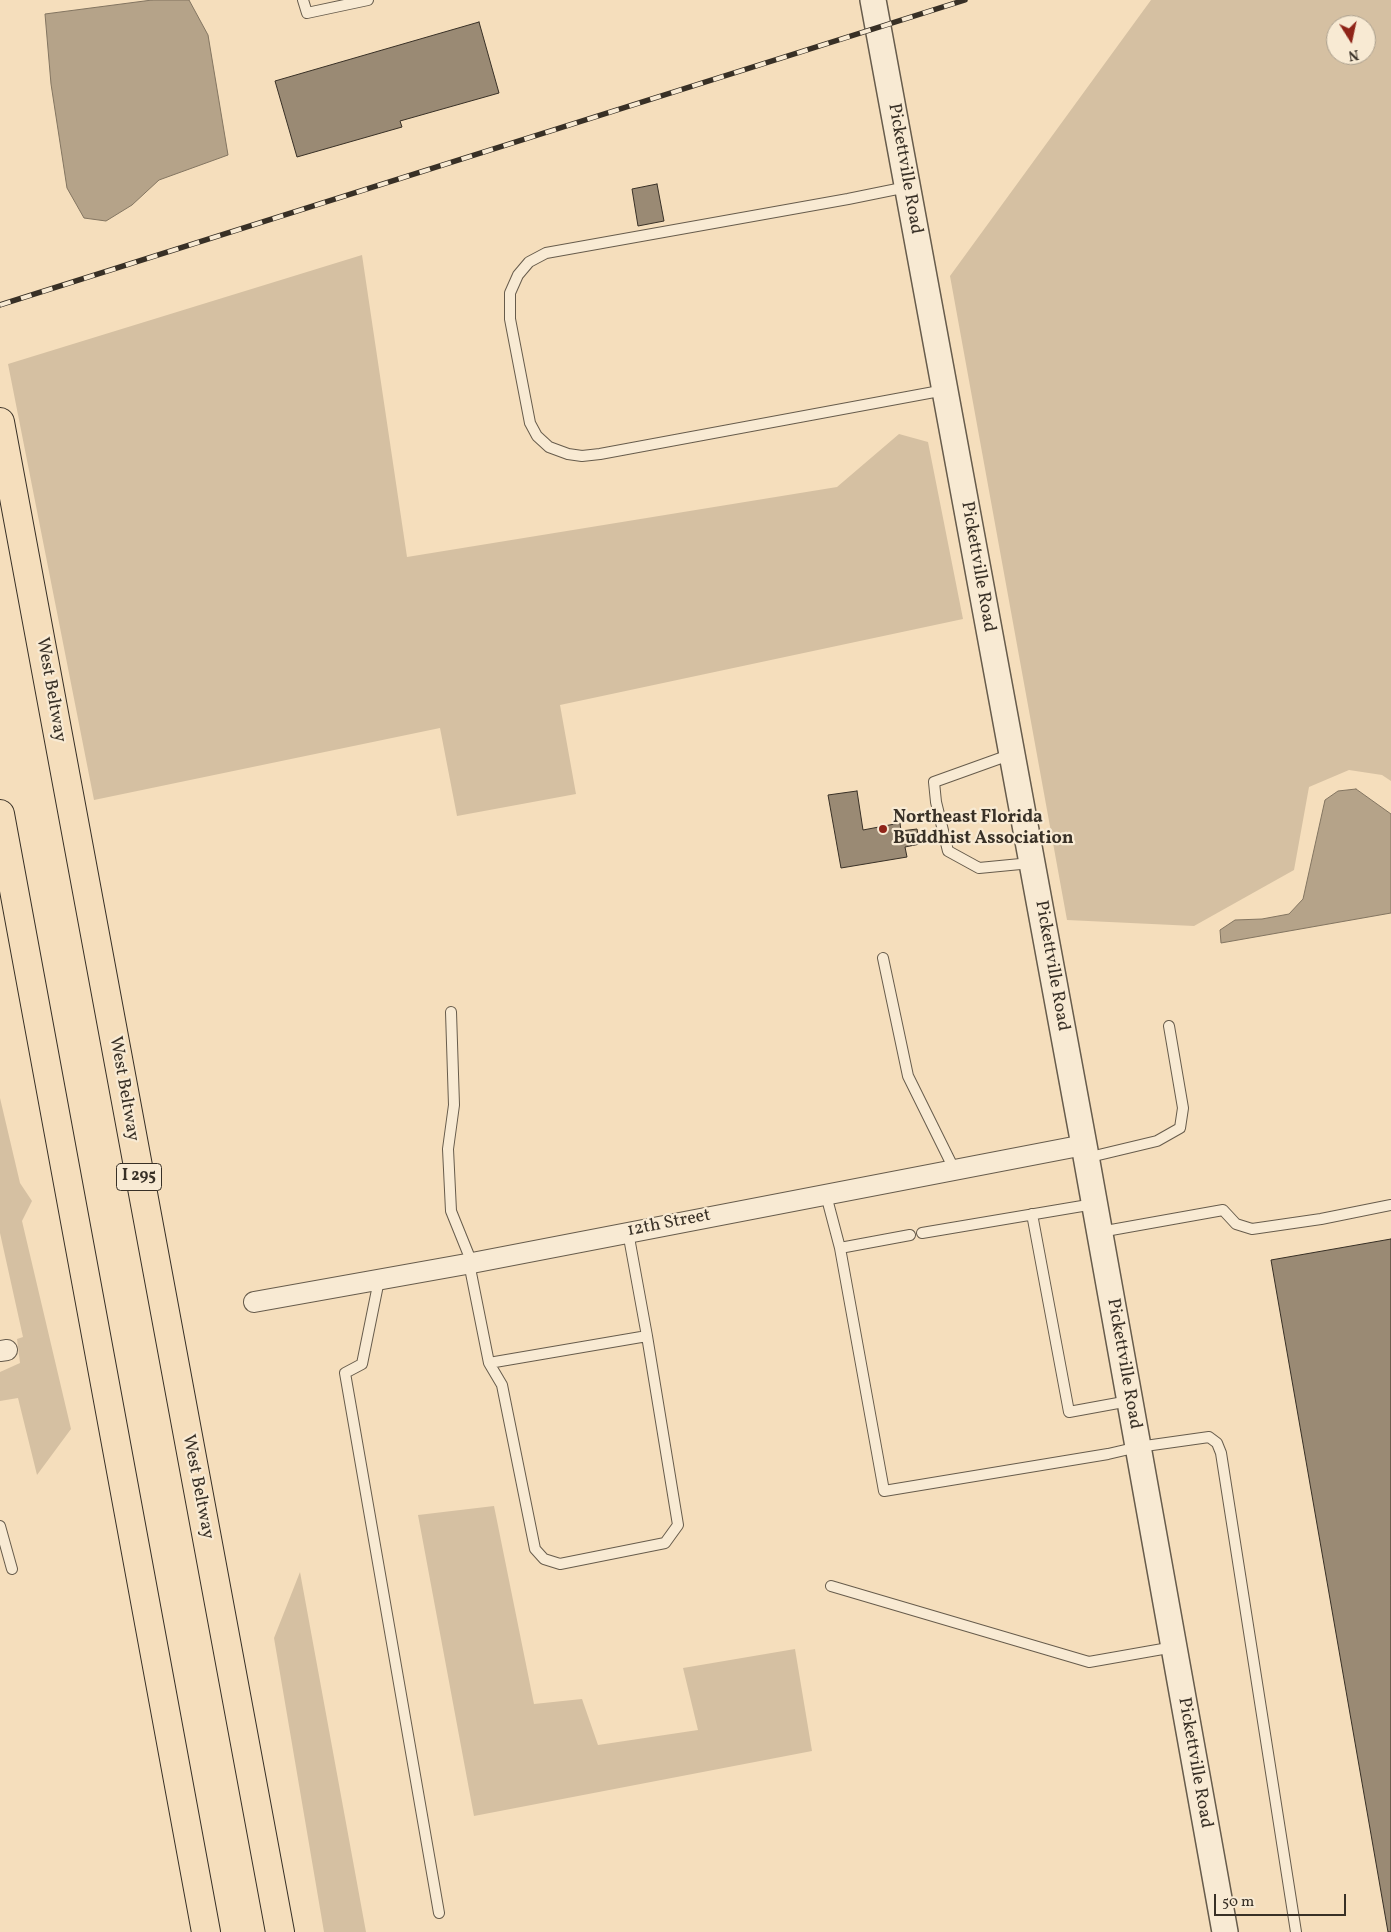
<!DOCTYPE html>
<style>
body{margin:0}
#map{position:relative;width:1391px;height:1932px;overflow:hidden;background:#f5debc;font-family:Vollkorn,serif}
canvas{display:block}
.north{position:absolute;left:1326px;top:15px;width:50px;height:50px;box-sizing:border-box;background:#f8ead3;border:1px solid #aba08e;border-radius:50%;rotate:170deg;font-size:14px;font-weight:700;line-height:20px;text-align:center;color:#383026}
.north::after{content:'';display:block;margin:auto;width:18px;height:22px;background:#8f2418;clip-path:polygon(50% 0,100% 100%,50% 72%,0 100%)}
.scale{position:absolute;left:1214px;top:1894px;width:132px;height:22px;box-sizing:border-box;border:2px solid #383026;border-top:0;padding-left:6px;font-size:15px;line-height:18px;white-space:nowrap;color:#383026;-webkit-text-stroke:4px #f8ead3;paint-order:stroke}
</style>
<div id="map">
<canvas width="1391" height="1932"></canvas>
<div class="north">N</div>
<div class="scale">50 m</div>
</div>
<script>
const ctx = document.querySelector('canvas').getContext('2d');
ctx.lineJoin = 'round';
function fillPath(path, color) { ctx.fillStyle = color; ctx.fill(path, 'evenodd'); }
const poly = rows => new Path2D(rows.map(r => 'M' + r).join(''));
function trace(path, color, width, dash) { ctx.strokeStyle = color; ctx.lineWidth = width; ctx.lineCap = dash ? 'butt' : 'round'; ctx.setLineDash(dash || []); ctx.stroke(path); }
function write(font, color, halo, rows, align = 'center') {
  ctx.font = font + ' Vollkorn,serif'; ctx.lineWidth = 4.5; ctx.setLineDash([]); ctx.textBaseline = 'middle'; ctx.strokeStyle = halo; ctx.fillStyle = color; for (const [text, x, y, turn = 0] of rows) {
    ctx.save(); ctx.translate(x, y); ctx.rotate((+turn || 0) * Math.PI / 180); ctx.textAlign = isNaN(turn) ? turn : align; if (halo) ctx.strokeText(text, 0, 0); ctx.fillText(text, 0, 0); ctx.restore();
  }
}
fillPath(poly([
 [1151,0,1391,0,1391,781,1382,775,1349,770,1309,787,1294,870,1194,926,1067,920,950,276],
 [1336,25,1366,25,1366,55,1336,55],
 [362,255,407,557,837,487,899,434,928,442,963,619,560,705,576,794,457,816,440,728,94,800,8,364],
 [0,1098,20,1183,32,1201,22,1221,71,1429,37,1475,18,1398,0,1401,0,1372,20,1363,17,1339,23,1337,0,1233],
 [494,1506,534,1704,582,1699,598,1745,698,1730,683,1668,795,1649,812,1751,474,1816,418,1515],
 [300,1572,366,1932,324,1932,274,1638]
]), '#d5c0a2');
const water = poly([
 [152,0,189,0,208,35,228,155,159,180,132,205,106,221,84,218,67,188,51,84,45,14,152,0],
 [1356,789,1391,814,1391,913,1221,943,1220,930,1235,920,1262,919,1289,914,1303,899,1325,800,1338,791,1356,789]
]);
fillPath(water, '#b5a389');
trace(water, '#837561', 1);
const building = poly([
 [479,22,499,93,400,121,402,127,297,157,275,81,479,22],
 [657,184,664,221,638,226,632,189,657,184],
 [857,791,863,830,900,823,901,831,917,829,920,844,905,847,907,857,841,868,828,795,857,791],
 [1391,1239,1391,1932,1388,1932,1271,1260,1391,1239]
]);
fillPath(building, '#9a8a74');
trace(building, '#383026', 1);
const service = poly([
 [303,0,307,13,368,0],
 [907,187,848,199,546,253,529,262,518,275,510,293,510,319,530,423,537,436,549,447,568,454,582,456,600,454,945,390],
 [1012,754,934,782,936,802,948,851,979,868,1031,863],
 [883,958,908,1076,955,1171],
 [451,1012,454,1105,448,1149,451,1211,472,1263],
 [1086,1158,1157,1141,1180,1128,1183,1108,1169,1026],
 [826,1195,840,1248,884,1491,1108,1454,1138,1447,1209,1437,1217,1443,1221,1453,1296,1932],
 [1032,1214,1069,1412,1129,1401],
 [1100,1232,1223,1210,1236,1224,1252,1229,1321,1219,1391,1205],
 [922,1233,1094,1204],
 [840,1248,910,1235],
 [469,1263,489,1363,647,1336,628,1232],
 [379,1280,362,1364,345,1373,439,1913],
 [489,1363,502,1385,535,1549,544,1559,560,1564,665,1543,678,1525,647,1336],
 [0,1526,12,1569],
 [831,1586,1089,1662,1174,1647]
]);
const minor = poly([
 [254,1302,472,1263,1084,1145],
 [0,1351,7,1350]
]);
const tertiary = poly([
 [873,0,1084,1145,1225,1932]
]);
const motorway = poly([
 [0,422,280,1932],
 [0,814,206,1932]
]);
trace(service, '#675c4c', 12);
trace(minor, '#675c4c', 22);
trace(tertiary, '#675c4c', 28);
trace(motorway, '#383026', 30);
trace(service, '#f8ead3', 10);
trace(minor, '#f8ead3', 20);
trace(tertiary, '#f8ead3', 25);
trace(motorway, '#f5debc', 28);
const rail = poly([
 [0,305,965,0]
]);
trace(rail, '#383026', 5.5);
trace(rail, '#f8ead3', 4, [11]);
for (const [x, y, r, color] of [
 [883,829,5,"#8f2418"]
]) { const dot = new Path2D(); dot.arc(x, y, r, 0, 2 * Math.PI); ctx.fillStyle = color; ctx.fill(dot); trace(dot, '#f8ead3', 2); }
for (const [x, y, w] of [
 [139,1177,45]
]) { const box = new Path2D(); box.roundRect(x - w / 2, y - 13.5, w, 27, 4); ctx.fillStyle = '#f8ead3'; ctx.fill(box); trace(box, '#383026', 1); }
write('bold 16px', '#383026', null, [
 ["I 295",139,1177]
]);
write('18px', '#383026', '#f8ead3', [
 ["Pickettville Road",904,169,80],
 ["Pickettville Road",977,567,80],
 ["West Beltway",50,690,80],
 ["Pickettville Road",1051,966,80],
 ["West Beltway",123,1089,80],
 ["12th Street",669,1224,-11],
 ["Pickettville Road",1123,1364,80],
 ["West Beltway",197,1487,79],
 ["Pickettville Road",1194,1763,80]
]);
write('bold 18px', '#383026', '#f8ead3', [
 ["Northeast Florida",893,819],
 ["Buddhist Association",893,840]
], 'left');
</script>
